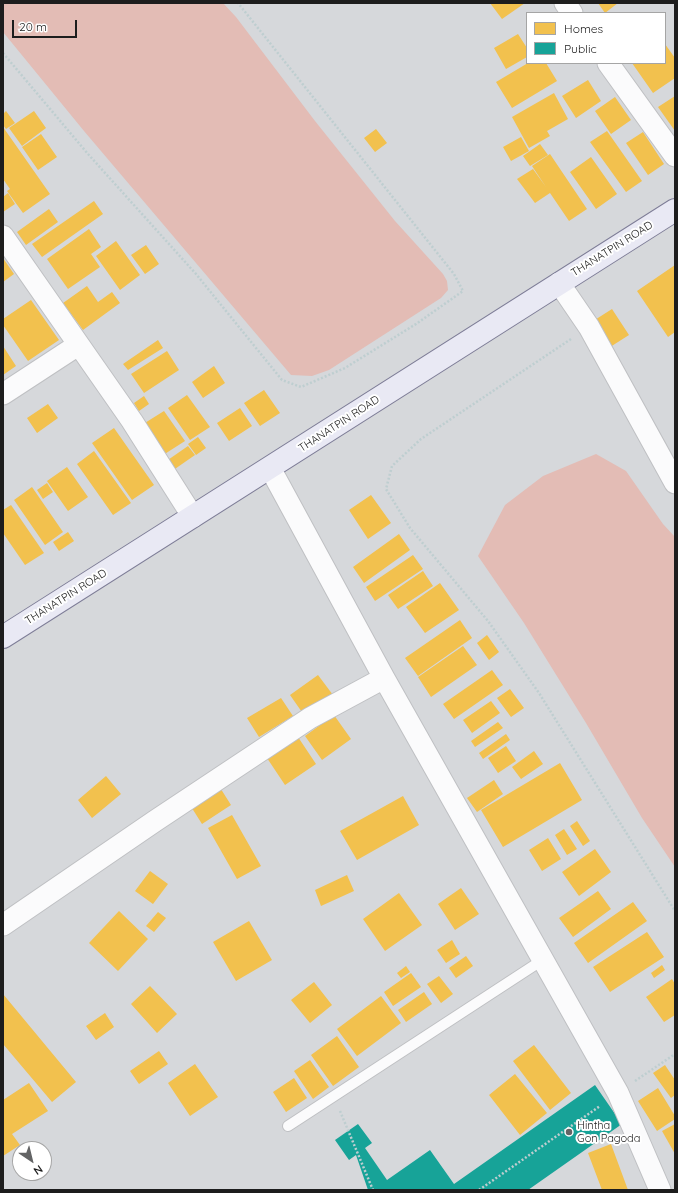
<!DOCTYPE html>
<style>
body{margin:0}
#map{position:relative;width:678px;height:1193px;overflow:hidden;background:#e4e7ec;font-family:Quicksand,sans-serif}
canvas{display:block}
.frame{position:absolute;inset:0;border:4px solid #1d1d1d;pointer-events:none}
.legend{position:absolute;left:526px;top:12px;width:140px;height:52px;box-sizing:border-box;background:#fff;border:1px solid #a5a5a5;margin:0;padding:5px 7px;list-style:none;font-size:12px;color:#1d1d1d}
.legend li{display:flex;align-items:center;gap:8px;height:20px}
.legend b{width:20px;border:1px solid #a5a5a5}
.north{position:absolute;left:12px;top:1141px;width:40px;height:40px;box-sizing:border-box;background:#fff;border:1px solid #a5a5a5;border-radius:50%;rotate:145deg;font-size:11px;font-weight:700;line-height:16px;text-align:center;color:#1d1d1d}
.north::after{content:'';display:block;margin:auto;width:14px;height:18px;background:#636465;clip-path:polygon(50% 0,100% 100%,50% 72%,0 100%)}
.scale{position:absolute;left:12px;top:20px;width:65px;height:18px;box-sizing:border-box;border:2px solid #1d1d1d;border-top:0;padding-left:5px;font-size:12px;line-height:14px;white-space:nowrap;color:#1d1d1d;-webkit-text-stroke:3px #fff;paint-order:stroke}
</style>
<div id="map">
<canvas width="678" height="1193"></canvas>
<div class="frame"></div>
<ul class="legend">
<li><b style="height:11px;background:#f2c14e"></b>Homes</li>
<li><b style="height:11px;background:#17a398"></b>Public</li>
</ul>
<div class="north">N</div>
<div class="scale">20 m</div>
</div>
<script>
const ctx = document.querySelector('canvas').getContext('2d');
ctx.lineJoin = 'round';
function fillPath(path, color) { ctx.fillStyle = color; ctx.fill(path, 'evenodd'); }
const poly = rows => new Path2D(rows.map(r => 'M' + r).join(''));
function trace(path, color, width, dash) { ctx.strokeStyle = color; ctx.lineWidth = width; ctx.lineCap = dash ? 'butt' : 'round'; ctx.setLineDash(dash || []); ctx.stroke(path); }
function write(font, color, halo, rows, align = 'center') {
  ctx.font = font + ' Quicksand,sans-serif'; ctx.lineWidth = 4; ctx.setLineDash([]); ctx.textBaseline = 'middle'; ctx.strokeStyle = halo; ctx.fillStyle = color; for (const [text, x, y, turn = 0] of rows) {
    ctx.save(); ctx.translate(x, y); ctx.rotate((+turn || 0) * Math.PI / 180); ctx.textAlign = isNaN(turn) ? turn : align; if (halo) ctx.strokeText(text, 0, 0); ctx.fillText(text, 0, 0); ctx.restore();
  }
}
fillPath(poly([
 [3,3,675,3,675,1190,3,1190],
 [527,13,665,13,665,63,527,63],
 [20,1149,44,1149,44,1173,20,1173]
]), '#d6d8db');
fillPath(poly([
 [3,3,223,3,236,17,315,121,395,221,443,274,447,281,448,290,441,298,329,370,312,376,291,375,84,131,3,32],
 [596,454,626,471,663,524,675,537,675,867,642,818,586,723,524,623,478,556,505,505,543,476]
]), '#e3bcb5');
fillPath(poly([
 [490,3,525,3,502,19],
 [598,3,618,3,605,13],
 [518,34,527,48,527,57,506,69,494,48],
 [665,44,675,58,675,78,653,93,632,63,665,63],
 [528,63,546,63,557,81,512,108,496,82],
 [588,80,601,101,576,118,562,96],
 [554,93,568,119,547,131,550,136,529,148,512,117],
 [675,96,675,131,658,107],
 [615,97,631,120,611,134,595,111],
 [6,111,15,123,6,129,3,125,3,114],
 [34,111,46,128,22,146,9,128],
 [3,127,50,194,23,213,7,191,10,189,3,179],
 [376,129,387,143,375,152,364,138],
 [607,131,642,181,626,192,590,142],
 [643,132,664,164,648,175,626,143],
 [41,134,57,157,38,170,22,147],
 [521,137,529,151,511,161,503,147],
 [540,144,548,155,530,166,523,156],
 [550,154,587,209,569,221,550,193,535,203,517,179,533,169,546,187,532,166],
 [591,157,617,194,596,209,570,172],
 [8,193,15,204,3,212,3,197],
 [94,201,103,214,42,257,32,244],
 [49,209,58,222,26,245,17,232],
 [89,229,101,247,91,254,100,267,68,289,47,259],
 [116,241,140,275,120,290,96,256],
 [146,245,159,264,145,274,131,255],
 [3,258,14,274,3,282],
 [675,265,675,332,668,337,637,291],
 [87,286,98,302,112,292,120,303,83,330,63,303],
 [31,300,59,340,28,361,3,325,3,319],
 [612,309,629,335,607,349,590,323],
 [158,340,163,348,128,370,123,364],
 [3,346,16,366,3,375],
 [167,351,179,370,144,393,131,374],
 [214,366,225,383,203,398,192,382],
 [264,390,280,413,260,426,244,403],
 [187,395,210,427,190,440,168,408],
 [144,396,149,404,139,411,134,403],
 [48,404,58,418,37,433,27,418],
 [240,408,252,426,229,441,217,423],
 [164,411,185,441,160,457,140,426],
 [114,428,154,485,132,500,92,443],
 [198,437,206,448,196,455,188,444],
 [188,446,195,455,172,471,165,462],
 [94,451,131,503,113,515,77,464],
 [67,467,88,497,68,511,47,481],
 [47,483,53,492,43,499,37,490],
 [32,487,63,532,45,545,14,500],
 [371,495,391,523,368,539,349,510],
 [11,505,44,553,25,565,3,533,3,510],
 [68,532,74,541,59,551,53,542],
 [399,534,410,550,364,583,353,567],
 [413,555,423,569,375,601,366,587],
 [423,571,433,586,398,609,388,595],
 [440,583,459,610,425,633,406,607],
 [460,620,472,638,418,676,405,658],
 [487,635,499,652,489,660,477,643],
 [463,646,477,665,431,697,418,677],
 [492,670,503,685,454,719,443,704],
 [318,675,333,695,304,715,290,695],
 [510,689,524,708,511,717,497,698],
 [281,698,293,716,259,737,247,718],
 [491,701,500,713,472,733,463,720],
 [334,715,351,739,322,760,305,736],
 [498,722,503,728,475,747,471,741],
 [506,734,510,740,483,759,479,753],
 [298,737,316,764,285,785,267,758],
 [506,746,516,761,498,773,488,758],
 [534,751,543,764,521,779,512,767],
 [560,763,582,800,503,847,481,810],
 [106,776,121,794,92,818,78,800],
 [494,780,503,794,477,812,467,798],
 [219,786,231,805,202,824,190,805],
 [403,796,419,825,357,860,340,831],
 [232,815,261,866,237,879,208,828],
 [577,821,590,841,583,846,570,826],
 [564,829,577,849,567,855,555,835],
 [548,838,561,859,542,871,529,850],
 [595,849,611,872,579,896,562,872],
 [150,871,168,884,153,904,135,891],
 [347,875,354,891,321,906,315,890],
 [461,888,479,914,455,930,438,904],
 [598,891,611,909,573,937,559,918],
 [399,893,422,925,385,951,363,919],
 [633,902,647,921,588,963,574,943],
 [119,911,148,939,118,971,89,943],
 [158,912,166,918,154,932,146,926],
 [249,921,272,960,236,981,213,942],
 [647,932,664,957,610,992,593,967],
 [452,940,460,954,446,963,437,950],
 [466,956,473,966,456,978,449,968],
 [662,965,665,970,654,978,651,973],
 [406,966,410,972,401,978,397,973],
 [411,973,421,987,393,1006,384,992],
 [439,976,453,994,441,1003,427,984],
 [672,979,675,984,675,1015,664,1022,646,997],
 [314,982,332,1005,310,1023,291,1000],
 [150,986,177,1014,157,1033,131,1004],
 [424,992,432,1004,406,1022,398,1010],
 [3,994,76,1082,52,1102,3,1044],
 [381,996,401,1023,357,1056,337,1029],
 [105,1013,114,1027,96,1040,86,1026],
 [337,1036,359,1067,333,1086,311,1055],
 [534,1045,571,1093,550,1110,513,1061],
 [159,1051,168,1064,139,1084,130,1071],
 [310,1060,329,1087,313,1099,294,1071],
 [195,1064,218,1097,190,1116,168,1083],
 [665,1065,675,1080,675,1095,671,1098,653,1073],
 [515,1074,547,1113,520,1135,489,1095],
 [294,1078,307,1098,286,1112,273,1092],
 [29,1083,48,1111,12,1134,20,1145,3,1156,3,1100],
 [658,1088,675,1116,675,1119,657,1131,638,1101],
 [675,1124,675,1154,662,1131],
 [611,1144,628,1190,602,1190,588,1153]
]), '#f2c14e');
fillPath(poly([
 [595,1085,622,1124,528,1190,368,1190,356,1155,349,1160,335,1140,358,1124,372,1143,365,1148,387,1180,430,1150,454,1184]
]), '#17a398');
const lane = poly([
 [288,1126,544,959]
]);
const street = poly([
 [565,3,572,13],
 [608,63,675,156],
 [3,236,132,421,193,517],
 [559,283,589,327,675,483],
 [3,394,78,345],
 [270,468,384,678,618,1093,660,1190],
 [3,925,155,821,310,718,384,678]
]);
const secondary = poly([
 [3,637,675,210]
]);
trace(lane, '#bfc0c3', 12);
trace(street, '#bfc0c3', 23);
trace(secondary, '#7e7d97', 24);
trace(poly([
 [3,53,88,154,196,274,282,380,301,387,345,368,416,324,463,291,454,274,238,3],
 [571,339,421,439,392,466,386,489,410,528,488,621,539,693,675,911],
 [635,1081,675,1054],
 [340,1111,373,1190],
 [479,1190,600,1106]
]), '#beced0', 2.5, [2, 2]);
trace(lane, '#fbfbfc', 10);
trace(street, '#fbfbfc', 21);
trace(secondary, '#e9e9f4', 22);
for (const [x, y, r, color] of [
 [569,1132,4,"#636465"]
]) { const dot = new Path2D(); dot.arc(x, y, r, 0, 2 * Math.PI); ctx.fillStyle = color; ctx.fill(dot); trace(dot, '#fff', 1.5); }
write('11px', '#1d1d1d', '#fff', [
 ["THANATPIN ROAD",612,249,-32],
 ["THANATPIN ROAD",339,424,-33],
 ["THANATPIN ROAD",66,597,-32]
]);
write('11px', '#1d1d1d', '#fff', [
 ["Hintha",577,1126],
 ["Gon Pagoda",577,1139]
], 'left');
</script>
